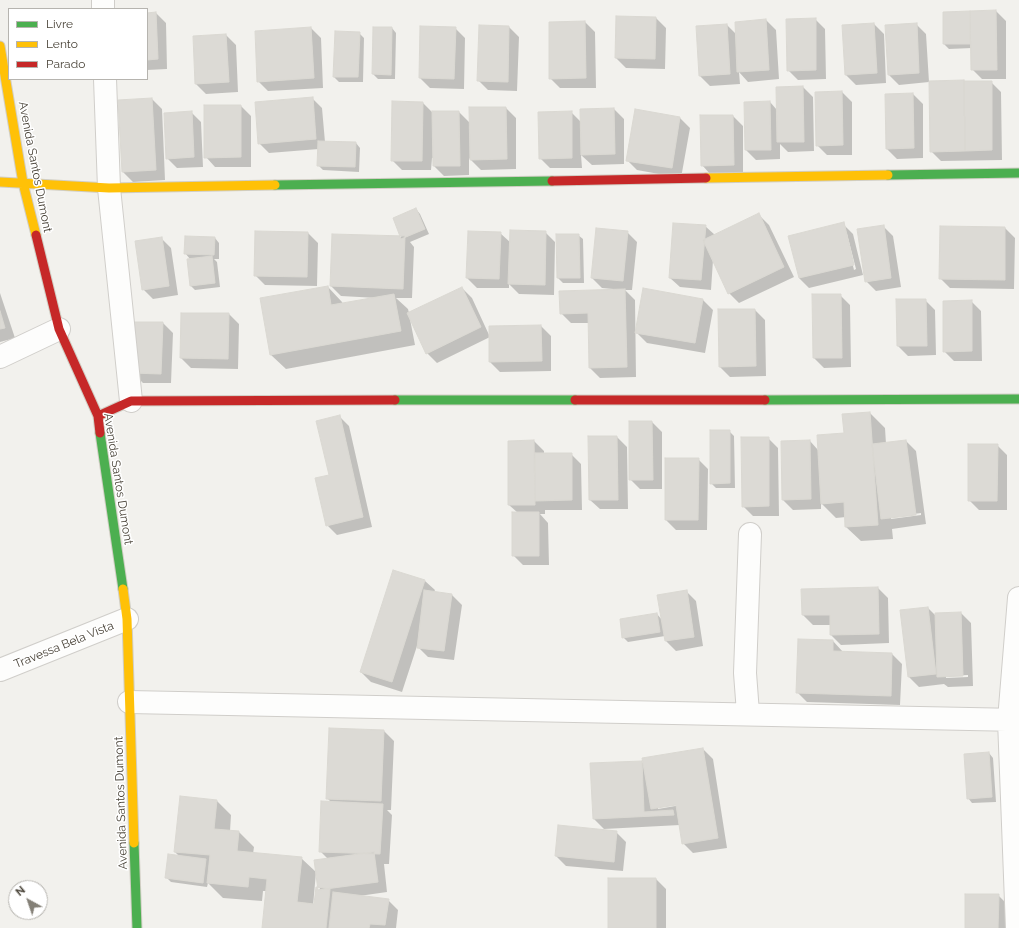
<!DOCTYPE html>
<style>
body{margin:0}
#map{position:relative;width:1019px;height:928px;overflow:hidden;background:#f2f1ed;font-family:Raleway,sans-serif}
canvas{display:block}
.legend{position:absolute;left:8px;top:8px;width:140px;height:72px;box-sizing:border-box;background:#fff;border:1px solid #b6b4af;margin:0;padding:5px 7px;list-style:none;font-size:12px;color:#494338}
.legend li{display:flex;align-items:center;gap:8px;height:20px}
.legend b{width:20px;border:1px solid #b6b4af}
.north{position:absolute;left:8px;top:880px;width:40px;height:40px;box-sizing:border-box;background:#fff;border:1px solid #b6b4af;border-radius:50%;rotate:320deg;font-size:11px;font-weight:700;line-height:16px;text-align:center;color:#494338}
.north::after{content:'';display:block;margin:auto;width:14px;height:18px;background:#848077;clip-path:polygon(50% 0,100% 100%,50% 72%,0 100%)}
</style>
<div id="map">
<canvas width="1019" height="928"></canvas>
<ul class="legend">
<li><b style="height:5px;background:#4caf50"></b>Livre</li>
<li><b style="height:5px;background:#ffc107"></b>Lento</li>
<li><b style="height:5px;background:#c62828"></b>Parado</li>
</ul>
<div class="north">N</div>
</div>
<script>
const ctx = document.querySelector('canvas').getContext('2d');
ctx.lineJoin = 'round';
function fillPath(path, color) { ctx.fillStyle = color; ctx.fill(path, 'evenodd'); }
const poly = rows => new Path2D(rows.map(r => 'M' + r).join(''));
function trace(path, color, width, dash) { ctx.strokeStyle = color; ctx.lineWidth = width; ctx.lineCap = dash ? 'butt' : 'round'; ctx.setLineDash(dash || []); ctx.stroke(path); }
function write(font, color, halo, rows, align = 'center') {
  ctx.font = font + ' Raleway,sans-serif'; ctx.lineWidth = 3; ctx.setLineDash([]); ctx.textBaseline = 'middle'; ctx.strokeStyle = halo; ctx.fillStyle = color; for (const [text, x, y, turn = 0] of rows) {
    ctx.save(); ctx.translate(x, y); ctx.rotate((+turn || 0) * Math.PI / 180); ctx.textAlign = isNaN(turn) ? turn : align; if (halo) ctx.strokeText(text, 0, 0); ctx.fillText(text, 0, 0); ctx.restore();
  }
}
fillPath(poly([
 [996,11,1006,21,1006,79,982,79,972,69,972,48,949,49,944,44,944,13],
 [156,13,166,23,167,69,147,70,147,14],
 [617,17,656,18,666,28,665,69,626,68,616,58],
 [815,19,825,29,826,79,798,80,788,70],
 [766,20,776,30,779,79,748,82,739,72,740,84,710,86,700,76,727,25,736,34],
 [585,22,595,32,596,88,560,88,550,78],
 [874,24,884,34,886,83,856,85,846,75,843,26],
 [916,24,926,34,929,82,899,85,889,75],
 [421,27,455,28,465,38,464,89,430,88,420,78],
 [509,27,519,37,517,91,488,90,478,80],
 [311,28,321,38,323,88,268,91,258,81],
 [392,28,396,33,395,79,378,79,373,74],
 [359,33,364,38,363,82,339,82,334,77],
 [226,35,236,45,238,92,206,94,196,84],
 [991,82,1001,92,1002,160,941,161,931,151],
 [803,87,813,97,814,151,788,152,780,144,780,159,756,160,746,150,770,102,777,110],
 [842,92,852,102,852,155,827,155,817,145],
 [913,94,923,104,923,158,897,159,887,149],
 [312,98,322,108,325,142,356,143,360,148,359,172,323,170,318,165,319,149,269,153,259,143],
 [152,99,162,109,165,180,133,182,123,172],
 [423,103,432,112,459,112,470,123,506,108,516,118,516,169,481,170,469,158,469,175,444,176,434,166,433,158,432,158,431,170,402,170,392,160],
 [241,106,251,116,251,167,215,167,206,157],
 [614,109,624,119,624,164,592,165,581,155,582,168,550,168,540,158,571,112,581,122],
 [191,112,201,122,203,167,177,168,167,158],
 [733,116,743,126,743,175,711,175,702,165],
 [680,118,690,128,681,178,637,170,627,160],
 [416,209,420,214,429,234,410,242,414,247,412,298,396,298,408,309,409,313,462,288,472,298,490,337,541,326,551,336,551,371,500,372,490,362,490,337,437,363,427,353,410,319,415,345,286,369,271,355,328,287,342,302,343,304,377,298,341,296,331,286,333,235,401,237],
 [759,215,769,225,794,277,739,303,729,293,713,260,711,290,680,287,670,278,705,226,715,235],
 [843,224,853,234,863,275,809,288,799,278],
 [845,234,847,234,856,269,854,270],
 [883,226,893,236,901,287,876,291,866,281],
 [1005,228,1015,238,1014,289,950,288,940,278],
 [545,232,555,242,554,295,519,294,509,284,509,288,477,288,467,278,500,233,511,243],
 [627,232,637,242,632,290,625,290,635,300,636,377,600,378,590,368,589,323,571,323,561,313,613,290,613,289,602,288,592,278],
 [308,233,318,243,317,286,265,285,255,275],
 [578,235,583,239,584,283,563,283,558,278],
 [161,238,171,248,178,295,153,299,143,289],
 [215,238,219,243,219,259,214,259,217,262,220,287,195,290,190,285,190,259,185,253],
 [644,290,703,300,713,310,705,353,647,343,637,333],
 [0,293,15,338,0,342],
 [840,295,850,305,851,367,824,368,814,358],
 [925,300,935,310,936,355,908,356,898,346],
 [971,301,981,311,982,361,954,361,944,351],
 [755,310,765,320,766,376,730,377,720,367],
 [229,314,239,324,238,369,191,368,181,358],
 [163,323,173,333,171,383,143,383,133,373],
 [870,413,885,428,886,444,906,441,916,451,926,524,892,529,893,539,861,541,846,527,846,517,836,518,821,503,821,509,793,510,783,500,810,441,818,450,845,433],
 [921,513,921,515,891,519,891,517],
 [339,416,349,426,372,527,337,535,327,525],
 [652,422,662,432,662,489,640,489,630,479],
 [729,431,734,436,735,488,716,488,711,483],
 [617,437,627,447,628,509,600,509,590,500],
 [768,438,778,448,779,516,753,516,743,506],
 [534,441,544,451,544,454,571,454,581,464,582,510,545,510,545,514,540,514,548,523,549,565,523,565,513,555,518,513,509,505],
 [997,445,1007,455,1007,510,979,510,969,500],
 [698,459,708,469,707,530,676,530,666,520],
 [425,581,435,590,434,592,452,595,462,605,454,660,428,657,417,646,402,692,371,682,361,672],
 [878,588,888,598,889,643,841,645,831,635,831,625,813,625,803,615,802,590],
 [686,591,696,601,703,646,676,651,666,641,665,636,628,642,623,637,657,614,662,620],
 [928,608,936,616,961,613,971,623,973,686,948,687,944,684,919,687,909,677],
 [968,675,968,677,946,678,946,676],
 [833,641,843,652,892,654,902,664,900,705,807,702,797,692],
 [384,731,394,741,391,810,387,810,392,815,389,864,384,864,387,892,359,896,388,900,398,910,396,928,263,928,267,891,263,891,262,901,223,898,208,883,207,887,171,882,166,877,180,857,175,852,217,801,231,815,230,831,239,832,254,847,253,854,301,858,316,872,313,906,315,906,328,859,320,851,332,803,327,798],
 [703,749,713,759,727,848,693,853,683,843,680,825,604,829,594,819,591,764,642,762,644,764],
 [680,803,681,805,658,809,658,807],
 [989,753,993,758,996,802,972,803,968,798],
 [616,832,626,842,623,871,566,866,556,856],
 [656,879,666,889,666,928,609,928],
 [998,895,1008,905,1008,928,966,928]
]), '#0003');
const building = poly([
 [996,10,997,70,971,70,970,11,996,10],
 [970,11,970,44,943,44,943,12,970,11],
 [156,12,158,59,147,60,147,13,156,12],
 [616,16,656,17,655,59,615,58,616,16],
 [816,18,816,70,787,71,786,19,816,18],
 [766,19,769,70,737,72,735,22,766,19],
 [585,21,586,78,549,79,549,22,585,21],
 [874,23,877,73,845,75,842,25,874,23],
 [917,23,919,73,888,75,885,25,917,23],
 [727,24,730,74,699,76,696,26,727,24],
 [479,25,509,26,508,82,477,81,479,25],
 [420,26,456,27,454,79,419,78,420,26],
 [311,27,314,78,257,82,255,31,311,27],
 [373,27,392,27,391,75,372,74,373,27],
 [335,31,360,32,358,77,333,77,335,31],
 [226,34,229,82,195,84,193,36,226,34],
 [964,80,965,151,930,152,929,81,964,80],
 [964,81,992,81,992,150,965,151,964,81],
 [803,86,804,142,777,142,776,87,803,86],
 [842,91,843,145,816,146,815,92,842,91],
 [913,93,914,148,886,149,885,94,913,93],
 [313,97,316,139,258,144,255,102,313,97],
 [152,98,156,170,122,172,118,100,152,98],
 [392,101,423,102,422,161,391,161,392,101],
 [770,101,771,150,745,150,744,102,770,101],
 [204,105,241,105,241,157,204,158,204,105],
 [469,107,506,107,507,159,470,160,469,107],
 [614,108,615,154,581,155,580,109,614,108],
 [635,109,680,117,672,168,626,161,635,109],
 [192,111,194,157,166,159,164,113,192,111],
 [432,111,459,111,460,166,433,166,432,111],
 [572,111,572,158,539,159,538,112,572,111],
 [700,115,733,115,734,165,701,166,700,115],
 [318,141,356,142,355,167,317,166,318,141],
 [416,208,425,229,401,239,393,218,416,208],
 [759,213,784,267,728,294,703,240,759,213],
 [844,222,854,265,799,278,788,236,844,222],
 [673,223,706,225,701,280,669,278,673,223],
 [884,225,891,278,865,282,857,229,884,225],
 [940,226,1005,227,1005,280,939,279,940,226],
 [596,228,628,231,623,281,591,278,596,228],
 [510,230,546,231,545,285,508,284,510,230],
 [255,231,308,232,307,277,254,276,255,231],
 [468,231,501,232,499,279,466,278,468,231],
 [332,234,405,236,403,289,330,286,332,234],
 [556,234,579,234,580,278,557,278,556,234],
 [185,236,215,237,214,255,184,254,185,236],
 [162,237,169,286,142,290,135,241,162,237],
 [212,256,215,283,190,286,187,259,212,256],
 [328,286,331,305,394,294,401,331,270,355,260,298,328,286],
 [462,287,481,327,426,354,407,313,462,287],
 [643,288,703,299,695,343,635,333,643,288],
 [625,289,627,367,589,368,588,313,560,314,559,291,625,289],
 [812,294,841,294,842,358,813,358,812,294],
 [896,299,926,299,927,346,897,346,896,299],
 [972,300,972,351,943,352,943,301,972,300],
 [718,309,755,309,756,366,719,367,718,309],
 [0,311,5,328,0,329,0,311],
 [181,313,229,313,228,359,180,358,181,313],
 [134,322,163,322,161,374,132,373,134,322],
 [541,325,542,361,489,362,489,326,541,325],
 [870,412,878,525,845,527,844,502,821,504,817,435,844,433,842,414,870,412],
 [340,415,363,517,326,526,315,478,329,475,316,421,340,415],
 [629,421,652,421,653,480,629,480,629,421],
 [710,430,730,430,730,483,710,484,710,430],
 [588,436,617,436,618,500,589,500,588,436],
 [741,437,769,437,769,506,742,507,741,437],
 [534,440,535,505,508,505,508,441,534,440],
 [810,440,811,499,782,500,781,441,810,440],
 [906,440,916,515,881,519,872,444,906,440],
 [968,444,998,444,997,501,968,501,968,444],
 [535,453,572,453,572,500,535,501,535,453],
 [665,458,699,458,698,520,665,520,665,458],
 [512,512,539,512,539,556,512,556,512,512],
 [393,570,425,580,392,682,360,672,393,570],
 [878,587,879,634,830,635,830,615,802,615,801,589,878,587],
 [424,590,452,594,444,651,417,648,424,590],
 [687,590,694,637,665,641,657,595,687,590],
 [928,607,936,674,908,677,900,610,928,607],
 [961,612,963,676,937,677,935,613,961,612],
 [657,613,660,632,622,638,620,619,657,613],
 [798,639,833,640,833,651,892,653,891,696,796,693,798,639],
 [329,728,384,730,381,801,326,799,329,728],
 [703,748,718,838,682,844,676,805,651,809,642,758,703,748],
 [989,752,992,797,967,799,964,754,989,752],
 [642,761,644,812,673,810,674,815,593,819,590,763,642,761],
 [180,796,217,800,214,829,239,831,237,851,302,857,297,902,314,904,316,887,330,889,326,928,262,928,267,879,249,877,248,887,207,883,210,855,174,852,180,796],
 [321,801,383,804,380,854,319,852,321,801],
 [558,825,617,831,614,862,555,856,558,825],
 [374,852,378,882,318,890,314,860,374,852],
 [168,854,206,859,203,883,165,878,168,854],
 [608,878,656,878,656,928,608,928,608,878],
 [333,892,389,899,385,925,370,924,369,928,329,928,333,892],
 [965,894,999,894,998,928,965,928,965,894]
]);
fillPath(building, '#dcdad5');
trace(building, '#dad8d2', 1);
const street = poly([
 [103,0,103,9],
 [105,79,109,188,131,401],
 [0,357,59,329],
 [0,670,127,619],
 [129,702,1019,720],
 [748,713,745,673,750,534],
 [1017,928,1009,720,1019,598]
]);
const fast = poly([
 [888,175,1019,173],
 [275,185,552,181],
 [395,400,575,400],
 [765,400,1019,399],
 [100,433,123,589],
 [134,843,137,928]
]);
const slow = poly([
 [0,46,23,183,36,235],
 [706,178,888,175],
 [0,182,109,188,275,185],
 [123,589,127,619,134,843]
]);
const jam = poly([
 [552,181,706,178],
 [36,235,59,329,98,416,100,433],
 [575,400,765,400],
 [98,416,131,401,395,400]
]);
trace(street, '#d0ceca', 24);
trace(fast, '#d1cec4', 11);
trace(slow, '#d1cec4', 11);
trace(jam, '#d1cec4', 11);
trace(street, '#fdfdfc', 22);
trace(fast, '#4caf50', 9);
trace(slow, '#ffc107', 9);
trace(jam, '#c62828', 9);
write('12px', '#494338', '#fff', [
 ["Avenida Santos Dumont",35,167,79],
 ["Avenida Santos Dumont",118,479,81],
 ["Travessa Bela Vista",64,645,-22],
 ["Avenida Santos Dumont",121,803,-92]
]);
</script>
